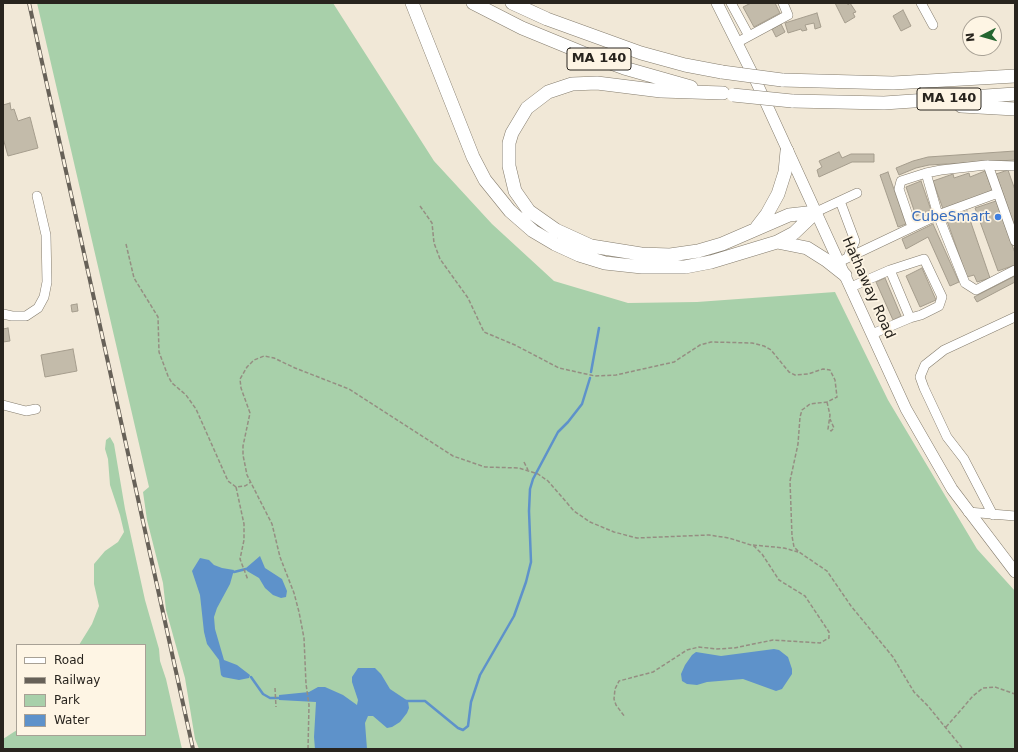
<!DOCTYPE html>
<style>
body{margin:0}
#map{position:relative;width:1018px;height:752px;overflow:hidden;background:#f1e8d7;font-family:"DejaVu Sans",sans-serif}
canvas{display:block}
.frame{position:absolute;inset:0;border:4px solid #28241e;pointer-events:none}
.legend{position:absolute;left:16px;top:644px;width:130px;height:92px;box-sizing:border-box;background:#fef5e4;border:1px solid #a8a195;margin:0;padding:5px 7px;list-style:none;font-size:12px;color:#28241e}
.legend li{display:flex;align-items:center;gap:8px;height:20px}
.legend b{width:20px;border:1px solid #a8a195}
.north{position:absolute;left:962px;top:16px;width:40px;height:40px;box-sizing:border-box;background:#fef5e4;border:1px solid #a8a195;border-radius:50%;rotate:264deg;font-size:11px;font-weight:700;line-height:16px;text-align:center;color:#28241e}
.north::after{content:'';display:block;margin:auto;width:14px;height:18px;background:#256630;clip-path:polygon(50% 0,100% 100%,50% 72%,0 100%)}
</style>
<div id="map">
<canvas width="1018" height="752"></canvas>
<div class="frame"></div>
<ul class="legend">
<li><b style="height:5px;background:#fff"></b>Road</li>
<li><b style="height:5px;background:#676158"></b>Railway</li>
<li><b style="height:11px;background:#a8d0aa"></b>Park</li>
<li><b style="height:11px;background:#5e92ca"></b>Water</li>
</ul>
<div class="north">N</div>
</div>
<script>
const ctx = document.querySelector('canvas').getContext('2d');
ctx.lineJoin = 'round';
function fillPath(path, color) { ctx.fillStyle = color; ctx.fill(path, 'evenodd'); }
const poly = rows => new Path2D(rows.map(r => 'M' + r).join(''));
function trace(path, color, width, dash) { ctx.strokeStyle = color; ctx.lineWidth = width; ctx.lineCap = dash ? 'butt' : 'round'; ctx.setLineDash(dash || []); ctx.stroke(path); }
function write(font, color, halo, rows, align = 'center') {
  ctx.font = font + ' "DejaVu Sans",sans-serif'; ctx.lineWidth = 3.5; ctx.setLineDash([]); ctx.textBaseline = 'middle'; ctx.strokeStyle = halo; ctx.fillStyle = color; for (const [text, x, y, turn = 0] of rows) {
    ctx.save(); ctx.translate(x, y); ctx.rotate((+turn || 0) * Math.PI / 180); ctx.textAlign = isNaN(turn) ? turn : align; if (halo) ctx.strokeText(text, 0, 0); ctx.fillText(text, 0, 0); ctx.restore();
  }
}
fillPath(poly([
 [37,3,333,3,434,161,492,224,554,281,628,303,697,302,835,292,888,400,977,549,1015,591,1015,749,199,749,195,739,185,678,166,610,163,583,147,520,143,492,149,487],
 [110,437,114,444,125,509,145,600,159,649,160,661,166,679,182,749,3,749,3,739,17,730,17,735,145,735,145,645,79,645,92,624,99,606,94,584,94,564,105,551,118,542,124,532,120,515,110,485,108,459,105,449,106,440]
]), '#a8d0aa');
fillPath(poly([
 [260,556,265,568,282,579,287,591,286,597,281,598,273,595,265,588,259,578,247,571,246,568],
 [200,558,209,560,214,565,222,568,234,570,230,584,217,608,214,617,215,629,224,660,237,665,250,675,249,678,239,680,223,677,221,675,219,660,207,644,204,632,200,595,192,571],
 [774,649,779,650,788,657,792,669,792,674,782,689,776,691,743,679,707,682,697,685,687,684,682,681,681,674,685,665,692,655,696,652,721,656],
 [358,668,375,668,381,674,390,689,408,701,409,708,407,713,400,722,392,727,387,728,373,716,368,716,365,723,367,749,315,749,314,737,316,702,279,700,279,695,309,692,318,687,325,687,343,695,357,705,358,700,352,682,352,677]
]), '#5e92ca');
trace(poly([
 [591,372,599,328],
 [234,572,246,569],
 [251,677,263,694,270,698,280,698],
 [406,701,425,701,458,728,463,730,468,726,471,702,480,675,514,616,526,582,531,562,529,511,530,489,533,479,558,432,568,422,582,404,590,378]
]), '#5e92ca', 2.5);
const building = poly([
 [751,3,775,3,780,13,754,27,743,7,751,3],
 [835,3,847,3,848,5,850,3,856,12,853,13,855,17,845,23,835,3],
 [903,10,911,26,901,31,893,16,903,10],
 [817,13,821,27,815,29,814,23,805,25,807,30,802,31,801,29,788,33,785,23,817,13],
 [781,24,785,32,776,37,772,29,781,24],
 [10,103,11,110,14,109,18,121,30,117,38,148,8,156,3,138,3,105,10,103],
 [1015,151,1015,160,929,165,916,168,899,175,896,168,913,161,928,157,1015,151],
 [839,152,842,158,851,154,874,154,874,162,852,162,819,177,817,170,822,167,819,161,839,152],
 [1008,170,1015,190,1015,227,996,174,1008,170],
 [985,171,993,192,943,209,933,181,953,174,954,178,969,173,970,177,985,171],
 [888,172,906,224,898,227,880,175,888,172],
 [921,181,931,210,916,216,906,187,921,181],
 [996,201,1015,253,1015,265,998,271,975,208,996,201],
 [967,211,990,278,977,282,974,275,967,277,946,218,967,211],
 [933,224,959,282,950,286,928,237,906,249,902,239,933,224],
 [922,268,936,300,920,307,906,276,922,268],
 [1015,276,1015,282,977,302,974,297,1015,276],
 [885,278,901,316,893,320,876,282,885,278],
 [77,304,78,311,72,312,71,305,77,304],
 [8,328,10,341,3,342,3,329,8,328],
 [73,349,77,371,45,377,41,355,73,349]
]);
fillPath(building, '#c3bbaa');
trace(building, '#a59d8d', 1);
const minor = poly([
 [731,3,749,36],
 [921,3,933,25],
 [738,42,788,15,783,3],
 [988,165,998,193],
 [1015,166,986,165,941,170,926,173,938,215,965,283,976,290,1015,270],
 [840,201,855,241,848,257],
 [816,212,857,193],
 [912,227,899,189,901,181,926,173],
 [839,262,938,215,998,193,1015,241],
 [890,270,924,259,942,297,939,306,921,315,910,318],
 [851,287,890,270,910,318,872,334],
 [3,314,12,316,26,316,38,308,44,297,47,282,46,235,37,196],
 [3,405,26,411,36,409],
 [968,512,1015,516],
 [993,515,964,459,947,437,924,388,920,377,925,365,944,350,1015,317]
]);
const major = poly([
 [717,3,755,79,906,409,952,489,1015,572]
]);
const highway = poly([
 [412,3,473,157,485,180,510,211,533,231,555,244,579,255,605,263,642,267,685,267,711,262,777,242,794,233,816,212],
 [473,3,522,28,583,53,624,68,691,87],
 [512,3,547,19,641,53,685,65,722,72],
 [782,80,893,83,1015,76],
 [723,93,661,91,597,83,572,84,548,92,527,108,512,133,509,143,509,166,515,191,529,211,556,230,591,246,641,254,670,255,698,251,722,244,789,215,816,212],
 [792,101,884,103,1015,94],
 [961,106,1015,109],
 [757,227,767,214,778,194,785,172,787,151],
 [777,242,807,248,826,260,845,275]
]);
trace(minor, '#847c6d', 10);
trace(major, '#847c6d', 12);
trace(highway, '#847c6d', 14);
trace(poly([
 [420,206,432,223,434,243,440,259,468,298,484,332,515,345,559,368,595,376,616,375,674,362,700,345,711,342,752,343,764,346,771,350,789,372,795,375,808,374,823,369,830,370,835,380,837,397,827,402,810,404,802,410,800,417,798,444,790,481,792,536,794,547,799,552,827,571,851,606,893,657,914,692,928,706,963,749],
 [126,244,134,278,158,317,159,352,168,376,172,383,186,395,196,409,228,481,236,487,245,486,251,482],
 [827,402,830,415,828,429,831,431,834,428,830,419],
 [524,462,528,470],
 [236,487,244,524,244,540,240,559,248,580],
 [753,545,784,548,798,552],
 [275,688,276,707],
 [946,727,973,696,983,688,995,687,1015,694],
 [308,749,309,705,306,684,304,638,299,612,294,593,280,557,272,524,247,475,243,455,243,446,250,413,241,388,240,379,247,367,254,360,264,356,274,358,295,368,349,389,453,456,485,467,519,468,538,474,548,481,574,511,590,522,614,532,637,538,709,535,729,538,754,546,762,554,779,580,805,596,829,632,829,638,820,643,773,640,734,648,716,649,699,647,687,650,653,672,619,681,615,689,614,699,616,705,625,717]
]), '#958e82', 1.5, [4, 2]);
trace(minor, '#fff', 9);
trace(major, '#fff', 11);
trace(highway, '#fff', 13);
const rail = poly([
 [29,3,193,749]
]);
trace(rail, '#676158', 4);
trace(rail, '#fef5e4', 2.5, [8]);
const highwayBridge = poly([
 [722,72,782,80],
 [733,95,792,101]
]);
trace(highwayBridge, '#847c6d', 14, []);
trace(highwayBridge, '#fff', 13);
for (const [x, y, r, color] of [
 [998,217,4,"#3f7fe0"]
]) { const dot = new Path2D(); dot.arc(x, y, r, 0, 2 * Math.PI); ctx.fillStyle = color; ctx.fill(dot); trace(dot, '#fef5e4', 1.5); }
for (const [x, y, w] of [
 [599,59,64],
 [949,99,64]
]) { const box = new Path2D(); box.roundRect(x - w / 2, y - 11, w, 22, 3); ctx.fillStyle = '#fef5e4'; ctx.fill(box); trace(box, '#28241e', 1); }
write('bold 13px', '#28241e', null, [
 ["MA 140",599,59],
 ["MA 140",949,99]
]);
write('14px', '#366cbe', '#fef5e4', [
 ["CubeSmart",990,217]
], 'right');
write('14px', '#28241e', '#fef5e4', [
 ["Hathaway Road",868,288,66]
]);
</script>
